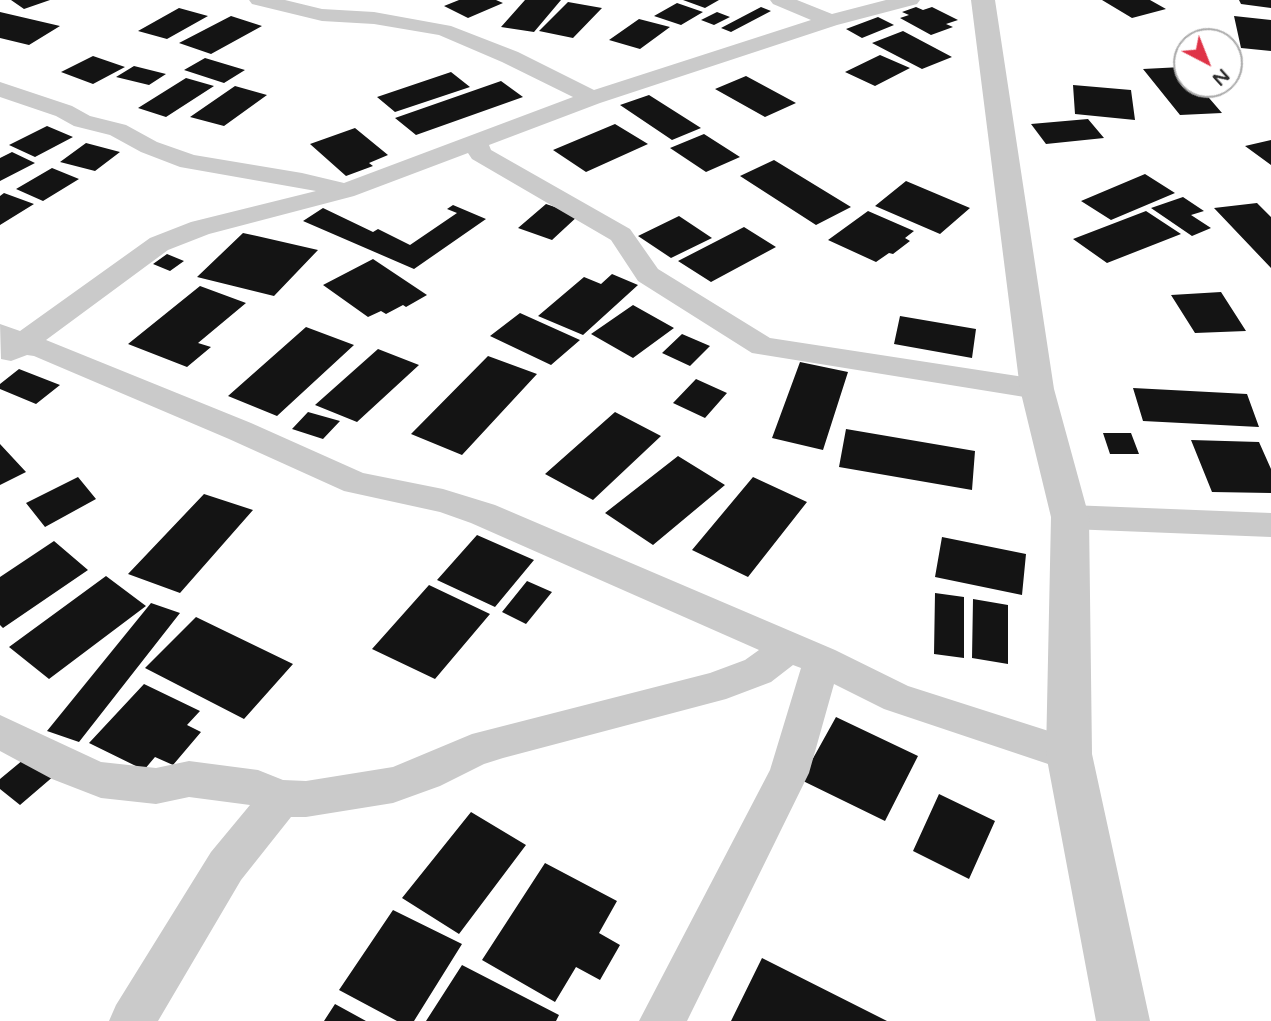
<!DOCTYPE html>
<style>
body{margin:0}
#map{position:relative;width:1271px;height:1021px;overflow:hidden;background:#fff;font-family:"Varela Round",sans-serif}
canvas{display:block}
.north{position:absolute;left:1173px;top:28px;width:70px;height:70px;box-sizing:border-box;background:#fff;border:2px solid #ababab;border-radius:50%;rotate:138deg;font-size:19px;font-weight:700;line-height:28px;text-align:center;color:#2d2d2d}
.north::after{content:'';display:block;margin:auto;width:24px;height:32px;background:#df3347;clip-path:polygon(50% 0,100% 100%,50% 72%,0 100%)}
</style>
<div id="map">
<canvas width="1271" height="1021"></canvas>
<div class="north">N</div>
</div>
<script>
const ctx = document.querySelector('canvas').getContext('2d');
ctx.lineJoin = 'round';
function fillPath(path, color) { ctx.fillStyle = color; ctx.fill(path, 'evenodd'); }
const poly = rows => new Path2D(rows.map(r => 'M' + r).join(''));
fillPath(poly([
 [11,0,50,0,24,9],
 [459,0,496,0,503,3,468,18,444,6],
 [525,0,561,0,534,32,501,27],
 [683,0,719,0,705,8],
 [1102,0,1150,0,1166,9,1132,18],
 [1239,0,1271,0,1271,8,1241,4],
 [568,2,602,8,573,38,539,31],
 [677,3,703,12,681,25,654,16],
 [761,7,771,11,731,32,721,28],
 [916,7,923,10,932,7,958,20,946,24,953,27,931,35,900,18,909,15,902,12],
 [179,8,208,16,167,39,138,31],
 [0,12,60,26,29,45,0,38],
 [717,12,730,17,714,25,701,20],
 [231,16,262,26,211,54,179,43],
 [1234,16,1271,20,1271,51,1241,48],
 [878,17,894,25,862,38,846,29],
 [639,19,670,27,640,49,609,40],
 [903,31,952,57,922,69,872,43],
 [880,55,910,68,875,86,845,72],
 [93,56,125,67,93,84,61,72],
 [205,58,245,70,224,83,184,70],
 [134,66,166,74,149,85,116,77],
 [1182,67,1187,73,1187,84,1197,84,1222,113,1180,115,1143,69],
 [451,72,470,87,395,112,377,97],
 [746,76,796,103,765,117,715,89],
 [186,78,214,86,166,117,138,108],
 [501,81,523,97,416,135,395,118],
 [1073,85,1131,90,1135,120,1075,114],
 [235,86,267,95,224,126,190,117],
 [649,95,701,128,672,140,620,105],
 [1088,119,1104,138,1046,144,1031,124],
 [615,124,648,144,586,172,553,150],
 [47,126,73,137,35,157,9,145],
 [355,128,388,155,369,163,373,166,346,176,310,144],
 [704,134,740,157,706,172,670,148],
 [1271,140,1271,165,1245,146],
 [86,143,120,152,95,171,60,162],
 [12,152,35,163,0,181,0,158],
 [774,160,851,207,816,225,740,176],
 [52,168,79,179,43,201,16,189],
 [1145,174,1175,193,1111,220,1081,201],
 [906,181,970,208,940,234,875,206],
 [4,193,34,204,0,225,0,196],
 [1183,197,1204,211,1191,215,1211,228,1192,236,1151,208],
 [1257,203,1271,217,1271,268,1214,208],
 [546,204,579,215,552,240,518,228],
 [453,205,486,219,414,269,303,221,323,208,373,232,378,229,410,245,457,213,447,209],
 [868,211,914,231,905,238,910,241,893,254,889,253,876,262,828,240],
 [1146,211,1181,234,1107,263,1073,239],
 [679,216,712,238,671,258,638,236],
 [744,227,776,247,711,282,678,261],
 [243,233,257,236,318,250,274,296,197,277],
 [167,254,184,261,170,271,153,264],
 [373,259,427,295,406,307,403,305,386,314,381,311,368,317,323,285],
 [612,274,638,285,583,335,538,316,584,277,601,284],
 [200,286,246,303,198,343,211,347,187,367,128,344],
 [1221,292,1246,331,1195,333,1171,295],
 [633,305,674,328,633,358,591,334],
 [520,313,580,340,551,365,490,336],
 [900,316,976,329,972,358,894,344],
 [306,327,354,345,277,416,228,396],
 [682,334,710,346,690,366,662,353],
 [378,349,419,365,357,422,315,405],
 [488,356,537,374,462,455,411,434],
 [800,362,848,372,823,450,772,438],
 [19,369,60,385,36,404,0,389,0,384],
 [696,379,727,393,705,418,673,403],
 [1133,388,1247,394,1259,427,1143,421],
 [308,412,340,421,323,439,292,429],
 [615,412,661,436,593,500,545,474],
 [846,429,975,451,972,490,839,467],
 [1103,433,1131,433,1139,454,1110,454],
 [1191,440,1259,442,1271,469,1271,493,1212,492],
 [0,444,26,472,0,485],
 [678,456,725,485,653,545,605,513],
 [78,477,96,499,45,527,26,503],
 [753,477,807,502,748,577,692,550],
 [204,494,253,510,180,593,128,574],
 [477,535,534,560,495,607,437,580],
 [942,537,1026,554,1022,595,935,577],
 [54,541,88,570,3,628,0,625,0,577],
 [106,576,146,606,49,679,9,647],
 [527,581,552,592,526,624,502,612],
 [429,585,490,614,435,679,372,649],
 [935,593,964,597,964,658,934,654],
 [973,599,1008,605,1008,664,972,658],
 [151,603,180,613,79,742,47,731],
 [196,617,293,664,244,719,145,668],
 [144,684,200,711,187,725,201,732,173,765,155,757,144,770,89,743],
 [836,717,918,756,885,821,801,780],
 [29,755,55,775,20,805,0,789,0,779],
 [939,794,995,821,969,879,913,851],
 [471,812,526,845,459,934,402,898],
 [545,863,617,901,599,933,620,945,600,980,576,967,555,1002,482,960],
 [393,910,462,944,414,1021,397,1021,339,990],
 [762,958,887,1021,731,1021],
 [462,965,559,1015,556,1021,426,1021],
 [335,1004,366,1021,324,1021]
]), '#141414');
fillPath(poly([
 [249,0,285,0,322,9,374,12,451,26,518,52,594,90,811,20,773,4,770,0,797,0,832,14,886,0,920,0,917,4,837,25,600,103,489,145,491,150,630,229,658,269,770,338,1037,379,1048,382,1052,389,1048,396,1037,399,752,353,638,281,611,240,472,159,468,153,354,196,209,234,168,250,46,340,251,423,363,473,443,489,495,505,835,650,908,686,1083,742,1089,754,1083,766,1069,771,884,709,834,684,809,773,687,1021,639,1021,770,770,801,668,793,665,771,682,726,699,503,758,484,764,440,786,393,803,306,817,291,817,241,880,158,1021,109,1021,116,1005,211,852,250,805,189,797,156,804,101,798,52,779,0,751,0,715,101,762,156,768,189,761,258,770,283,780,306,781,393,767,472,734,710,673,745,660,759,650,471,523,440,512,344,491,229,439,34,356,27,355,11,361,1,359,0,324,20,331,150,238,191,222,316,191,180,167,141,152,110,135,74,126,56,116,0,97,0,82,72,106,90,116,126,125,157,142,194,155,302,173,344,183,573,97,502,62,439,35,374,24,322,21,252,4,249,0],
 [1070,505,1271,513,1271,537,1070,529,1058,526,1053,517,1058,508,1070,505]
]), '#cacaca');
fillPath(poly([
 [971,0,995,0,1054,389,1089,517,1092,754,1150,1021,1096,1021,1046,754,1051,517,1020,389,971,0]
]), '#cacaca');
</script>
